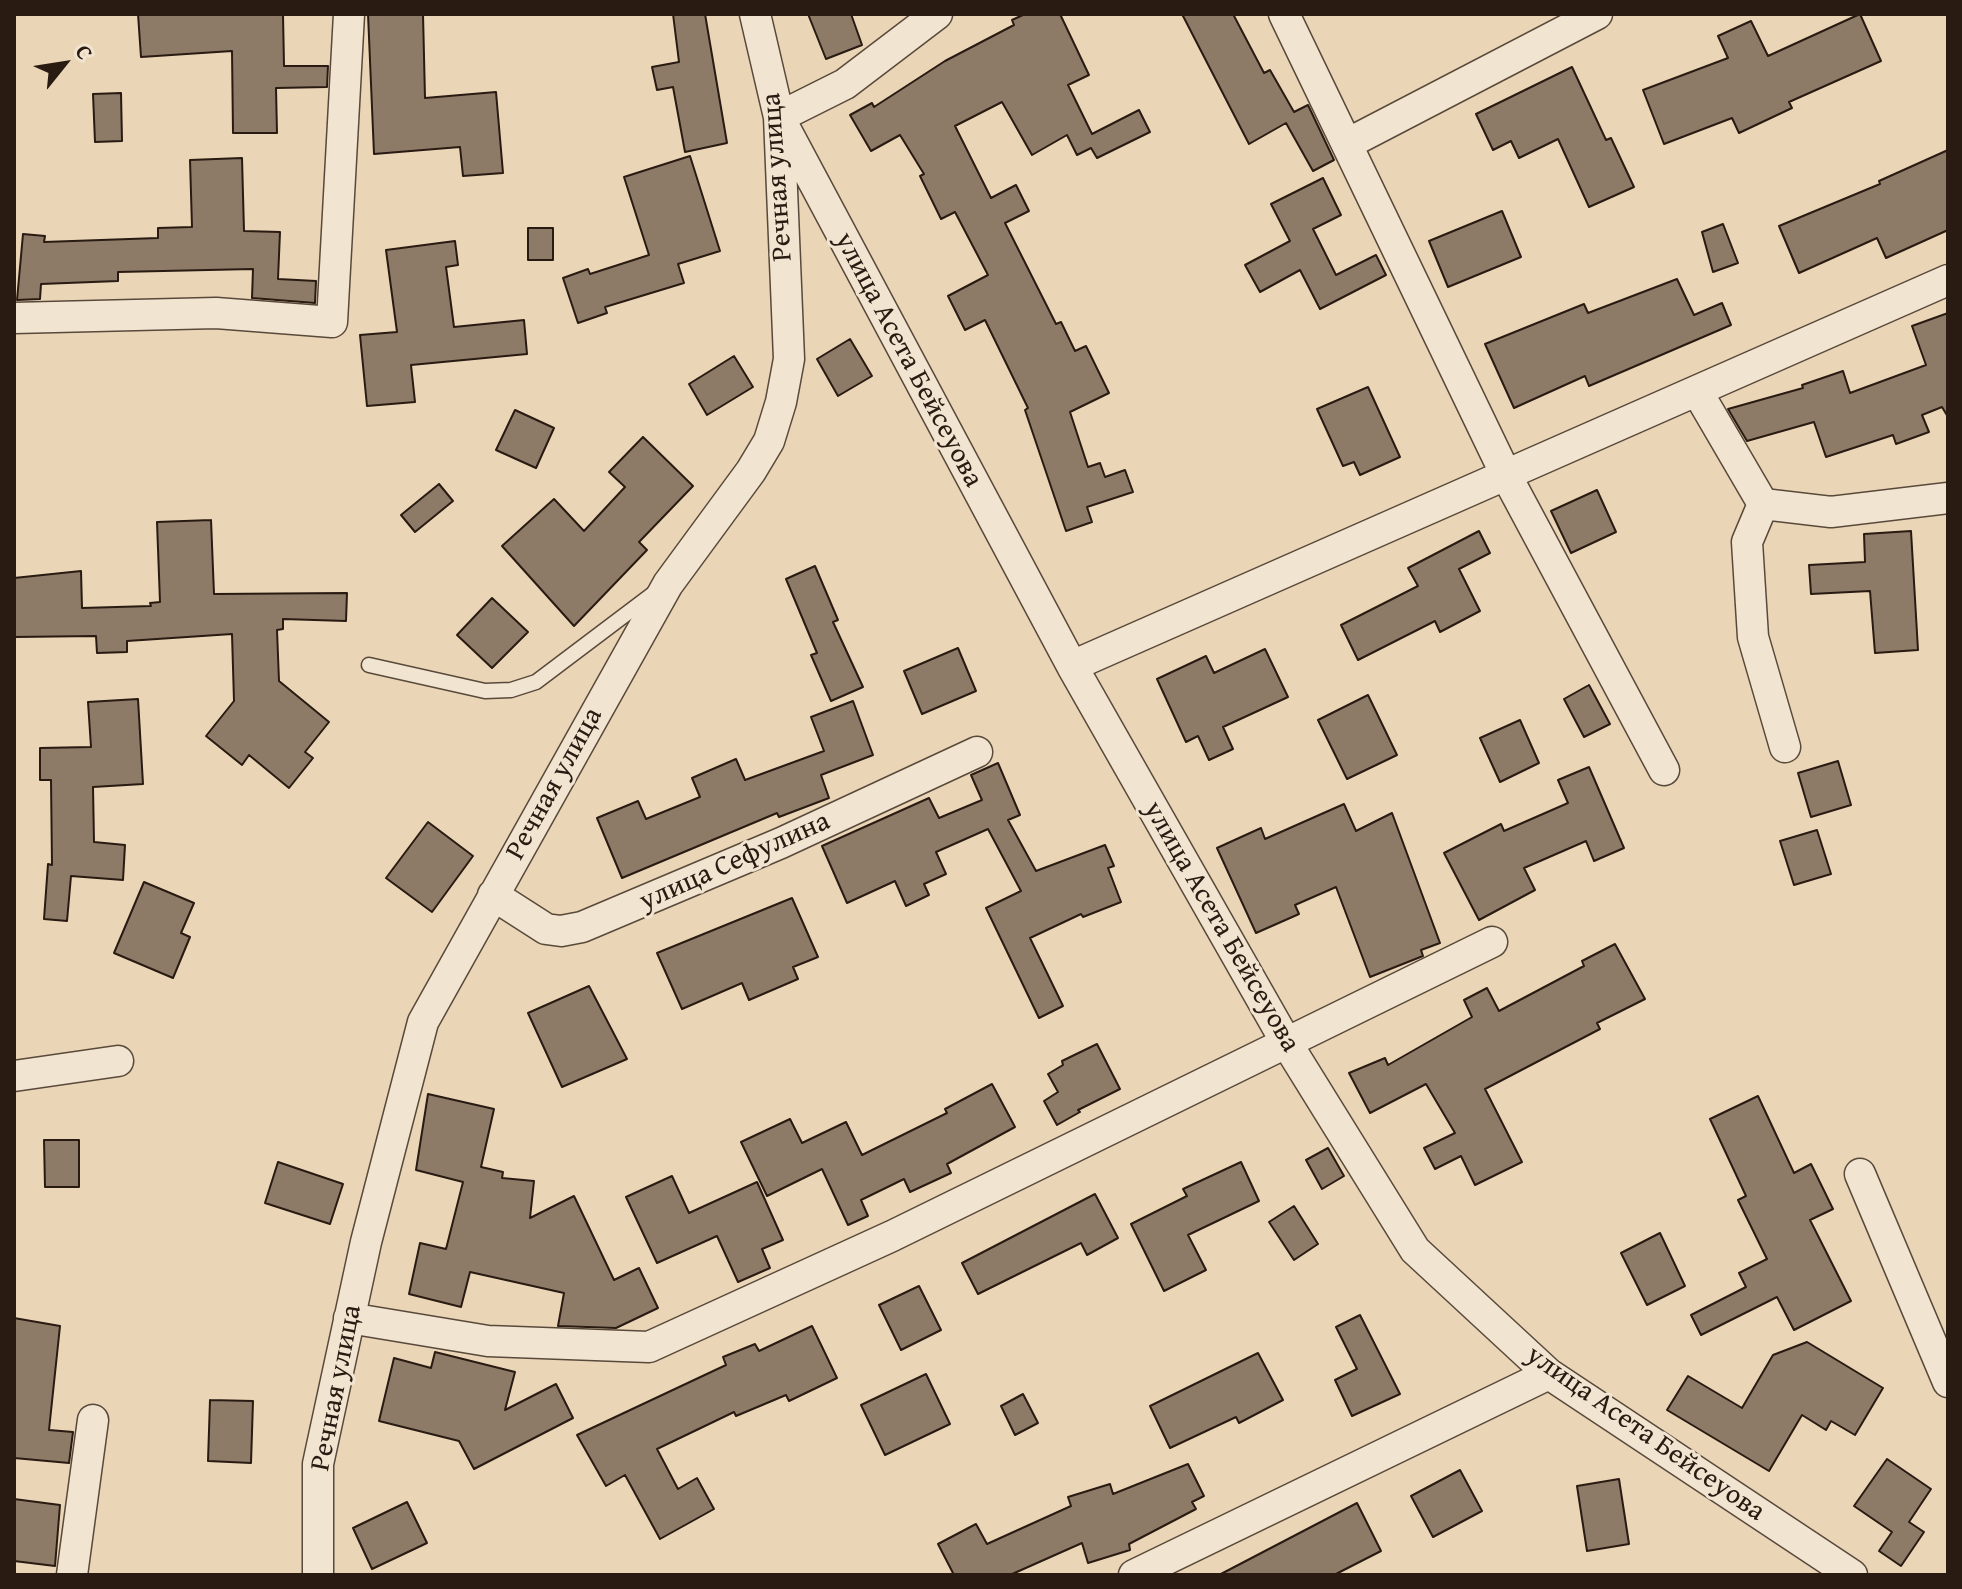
<!DOCTYPE html>
<meta charset="utf-8">
<style>
body{margin:0}
#map{position:relative;width:1962px;height:1589px;overflow:hidden;background:#ead5b6;font-family:"Gentium Book Plus",serif}
canvas{display:block}
.frame{position:absolute;inset:0;border:16px solid #291a12;pointer-events:none}
.north{position:absolute;left:24px;top:24px;width:80px;height:80px;-webkit-text-stroke:6px #f1e4d0;paint-order:stroke;rotate:60deg;font-size:22px;font-weight:700;line-height:32px;text-align:center;color:#291a12}
.north::after{content:'';display:block;margin:auto;width:28px;height:36px;background:#291a12;clip-path:polygon(50% 0,100% 100%,50% 72%,0 100%)}
</style>
<div id="map">
<canvas width="1962" height="1589"></canvas>
<div class="frame"></div>
<div class="north">С</div>
</div>
<script>
const ctx = document.querySelector('canvas').getContext('2d');
ctx.lineJoin = 'round';
function fillPath(path, color) { ctx.fillStyle = color; ctx.fill(path, 'evenodd'); }
const poly = rows => new Path2D(rows.map(r => 'M' + r).join(''));
function trace(path, color, width, dash) { ctx.strokeStyle = color; ctx.lineWidth = width; ctx.lineCap = dash ? 'butt' : 'round'; ctx.setLineDash(dash || []); ctx.stroke(path); }
function write(font, color, halo, rows, align = 'center') {
  ctx.font = font + ' "Gentium Book Plus",serif'; ctx.lineWidth = 6; ctx.setLineDash([]); ctx.textBaseline = 'middle'; ctx.strokeStyle = halo; ctx.fillStyle = color; for (const [text, x, y, turn = 0] of rows) {
    ctx.save(); ctx.translate(x, y); ctx.rotate((+turn || 0) * Math.PI / 180); ctx.textAlign = isNaN(turn) ? turn : align; if (halo) ctx.strokeText(text, 0, 0); ctx.fillText(text, 0, 0); ctx.restore();
  }
}
const building = poly([
 [138,14,283,14,284,66,328,66,327,87,276,88,277,133,233,133,232,51,141,57,138,14],
 [368,14,423,14,425,98,496,92,503,173,463,176,460,147,374,154,368,14],
 [673,14,705,14,727,143,685,152,673,87,657,90,652,67,679,62,673,14],
 [808,14,851,14,862,45,826,59,808,14],
 [1025,14,1060,14,1089,75,1068,85,1092,134,1139,110,1150,132,1097,158,1091,148,1077,155,1067,135,1032,155,1002,102,955,126,991,198,1016,185,1029,211,1005,223,1056,324,1061,322,1075,351,1086,346,1109,393,1070,412,1088,467,1100,463,1105,477,1125,470,1133,492,1087,507,1092,522,1066,531,1025,410,1028,408,985,320,965,330,948,296,988,275,955,212,941,219,920,176,924,174,900,135,871,151,850,115,872,103,874,107,945,61,1014,25,1012,20,1025,14],
 [1182,14,1233,14,1264,73,1270,70,1294,112,1308,105,1334,160,1313,171,1286,123,1249,144,1182,14],
 [1860,14,1881,61,1789,102,1792,108,1739,133,1732,118,1664,144,1643,90,1728,58,1718,36,1751,21,1768,56,1860,14],
 [1572,67,1606,140,1611,138,1634,187,1589,207,1558,139,1519,158,1511,141,1493,150,1476,114,1572,67],
 [121,93,122,141,95,142,93,94,121,93],
 [1948,150,1948,230,1886,258,1877,238,1799,273,1779,226,1880,184,1879,181,1948,150],
 [690,156,720,251,678,264,684,283,605,307,607,313,578,323,563,278,588,269,590,274,649,255,624,177,690,156],
 [242,158,244,231,280,232,278,279,316,281,315,303,252,298,253,269,118,272,118,281,41,284,40,299,17,300,23,234,45,236,44,242,158,238,158,228,192,227,190,160,242,158],
 [1323,178,1341,215,1313,229,1336,275,1376,255,1386,275,1320,309,1300,270,1260,292,1245,265,1290,241,1271,204,1323,178],
 [1502,211,1521,257,1448,287,1429,241,1502,211],
 [1723,224,1738,263,1713,272,1702,232,1723,224],
 [528,228,553,228,553,260,528,260,528,228],
 [455,241,458,265,446,267,454,327,524,320,527,354,411,365,415,402,367,406,360,335,397,332,386,250,455,241],
 [1677,279,1694,315,1722,303,1731,325,1589,386,1585,376,1514,408,1485,344,1584,304,1588,313,1677,279],
 [1948,313,1948,417,1942,407,1922,415,1929,432,1896,444,1893,435,1826,457,1814,422,1747,441,1728,409,1803,388,1802,385,1843,371,1850,393,1926,365,1912,326,1948,313],
 [850,339,872,376,838,396,817,359,850,339],
 [734,356,753,387,707,415,689,384,734,356],
 [1368,387,1400,457,1360,475,1354,462,1343,466,1317,409,1368,387],
 [515,410,554,428,536,468,496,450,515,410],
 [643,437,693,486,639,542,647,550,574,626,502,546,554,499,584,531,625,487,609,472,643,437],
 [439,484,453,501,415,532,401,515,439,484],
 [1597,490,1616,532,1571,553,1551,511,1597,490],
 [211,520,214,594,347,593,346,621,283,619,283,629,277,630,279,681,329,722,305,752,313,758,289,788,249,755,242,765,206,736,234,701,232,634,127,641,127,652,97,653,96,636,14,637,14,578,81,571,82,608,151,606,150,603,160,602,157,522,211,520],
 [1479,531,1490,553,1459,569,1480,611,1440,632,1435,621,1358,660,1341,625,1418,586,1408,568,1479,531],
 [1911,531,1918,650,1875,653,1870,591,1811,594,1809,565,1865,562,1864,534,1911,531],
 [815,566,838,620,833,622,863,687,831,701,811,655,817,653,786,579,815,566],
 [492,598,528,632,492,668,457,635,492,598],
 [958,648,976,691,922,714,904,671,958,648],
 [1265,649,1288,697,1223,727,1233,749,1209,760,1198,736,1186,742,1157,679,1206,656,1214,673,1265,649],
 [1589,685,1610,724,1584,737,1564,699,1589,685],
 [1368,695,1397,755,1347,779,1318,720,1368,695],
 [138,699,143,784,93,787,94,842,125,845,123,880,71,876,67,921,44,919,48,864,52,865,51,780,40,780,40,748,91,747,88,702,138,699],
 [853,701,873,755,821,775,829,798,779,817,777,813,622,878,597,818,638,801,646,819,700,797,692,778,736,759,745,780,824,751,811,717,853,701],
 [1520,720,1539,763,1500,782,1480,738,1520,720],
 [1838,761,1851,805,1811,817,1798,773,1838,761],
 [998,763,1020,815,1008,820,1036,871,1105,845,1114,866,1108,868,1121,902,1083,917,1081,914,1030,938,1063,1006,1039,1018,986,908,1021,891,988,829,936,852,946,874,924,884,929,895,906,906,895,881,847,903,822,846,929,798,939,818,982,800,971,775,998,763],
 [1589,767,1624,848,1594,861,1586,841,1524,868,1535,890,1479,920,1444,853,1501,824,1504,831,1568,803,1558,780,1589,767],
 [1344,804,1356,831,1392,813,1440,943,1421,950,1423,956,1370,977,1336,887,1295,905,1299,914,1256,933,1217,848,1261,828,1265,839,1344,804],
 [428,822,473,856,432,912,386,878,428,822],
 [1817,830,1831,874,1794,885,1780,841,1817,830],
 [144,882,194,903,181,933,190,937,173,978,114,953,144,882],
 [792,898,818,957,793,967,798,979,749,1000,742,983,682,1009,657,953,792,898],
 [1615,944,1645,999,1597,1023,1600,1029,1485,1089,1522,1162,1475,1185,1461,1156,1435,1169,1424,1148,1455,1133,1426,1084,1370,1113,1349,1073,1385,1058,1388,1065,1472,1017,1464,1000,1487,988,1499,1011,1584,966,1582,961,1615,944],
 [589,986,627,1059,562,1087,528,1013,589,986],
 [1097,1044,1120,1089,1078,1110,1080,1112,1057,1125,1044,1101,1058,1092,1048,1074,1063,1065,1062,1061,1097,1044],
 [992,1084,1015,1127,947,1164,951,1173,910,1192,904,1179,861,1200,868,1216,848,1225,822,1169,767,1196,741,1142,790,1119,802,1143,846,1122,862,1155,947,1113,945,1109,992,1084],
 [428,1094,494,1109,481,1167,503,1172,502,1178,534,1181,530,1218,574,1196,614,1280,639,1268,658,1308,616,1328,558,1326,564,1293,470,1272,461,1307,409,1294,420,1243,446,1249,463,1182,416,1170,428,1094],
 [1758,1096,1794,1173,1811,1164,1833,1209,1810,1220,1851,1301,1794,1330,1777,1297,1701,1335,1691,1315,1746,1287,1739,1273,1767,1259,1738,1200,1746,1196,1710,1119,1758,1096],
 [44,1140,79,1140,79,1187,45,1187,44,1140],
 [1328,1148,1344,1176,1322,1189,1306,1160,1328,1148],
 [278,1162,343,1184,330,1224,265,1203,278,1162],
 [1241,1162,1259,1201,1188,1235,1206,1270,1164,1291,1131,1224,1187,1196,1183,1189,1241,1162],
 [672,1176,689,1213,757,1182,783,1240,762,1249,770,1268,738,1282,717,1236,657,1263,626,1197,672,1176],
 [1095,1194,1118,1238,1087,1255,1081,1243,978,1294,962,1263,1095,1194],
 [1294,1206,1318,1244,1294,1260,1269,1222,1294,1206],
 [1660,1233,1685,1286,1647,1305,1621,1253,1660,1233],
 [919,1286,941,1330,901,1350,879,1305,919,1286],
 [1360,1315,1400,1394,1352,1416,1335,1380,1357,1369,1336,1327,1360,1315],
 [14,1318,60,1326,49,1430,73,1432,69,1463,14,1458,14,1318],
 [812,1326,837,1378,789,1401,786,1395,736,1416,734,1412,657,1449,678,1489,697,1478,714,1509,660,1539,625,1475,606,1486,577,1435,726,1365,723,1357,755,1344,759,1351,812,1326],
 [1807,1342,1883,1388,1855,1435,1831,1421,1826,1430,1802,1415,1769,1471,1667,1410,1688,1376,1742,1408,1773,1355,1807,1342],
 [435,1352,515,1372,505,1410,556,1384,573,1418,474,1469,459,1441,379,1421,394,1358,431,1368,435,1352],
 [1258,1353,1283,1400,1239,1423,1236,1417,1170,1448,1150,1406,1258,1353],
 [926,1374,950,1424,885,1455,861,1405,926,1374],
 [1023,1394,1038,1423,1015,1435,1001,1406,1023,1394],
 [210,1400,253,1401,251,1463,208,1461,210,1400],
 [1887,1459,1931,1489,1909,1522,1924,1532,1901,1566,1879,1551,1892,1532,1854,1506,1887,1459],
 [1188,1464,1204,1496,1192,1502,1196,1509,1129,1544,1130,1550,1088,1563,1082,1543,1010,1575,954,1575,938,1544,976,1524,987,1544,1071,1506,1068,1497,1110,1484,1113,1494,1188,1464],
 [1460,1470,1482,1511,1433,1537,1411,1496,1460,1470],
 [1619,1479,1629,1544,1587,1551,1577,1486,1619,1479],
 [14,1499,60,1505,55,1566,14,1561,14,1499],
 [407,1502,427,1543,372,1569,353,1528,407,1502],
 [1357,1503,1381,1551,1334,1575,1219,1575,1357,1503]
]);
fillPath(building, '#8d7b67');
trace(building, '#291a12', 2);
const lane = poly([
 [369,665,485,691,511,690,536,682,654,593]
]);
const street = poly([
 [937,14,845,84,779,117,1072,666,1286,1042,1415,1250,1549,1374,1852,1575],
 [1284,14,1506,475,1664,770],
 [1347,144,1597,14],
 [14,318,216,313,332,322,349,14],
 [1697,391,1763,504,1831,512,1948,498],
 [1763,504,1747,542,1753,637,1785,747],
 [1072,666,1948,280],
 [493,895,546,929,561,931,582,927,781,843,977,752],
 [14,1076,118,1061],
 [1860,1174,1948,1382],
 [349,1318,488,1341,649,1347,892,1236,1492,942],
 [72,1575,93,1420],
 [318,1575,318,1464,366,1242,423,1022,668,584,751,471,769,441,781,402,789,359,779,117,755,14],
 [1134,1575,1549,1374]
]);
trace(lane, '#59493b', 17);
trace(street, '#59493b', 33);
trace(lane, '#f1e4d0', 14);
trace(street, '#f1e4d0', 30);
write('28px', '#291a12', '#f1e4d0', [
 ["Речная улица",778,177,-94],
 ["улица Асета Бейсеуова",908,360,62],
 ["Речная улица",555,784,-61],
 ["улица Сефулина",735,862,-24],
 ["улица Асета Бейсеуова",1221,927,60],
 ["Речная улица",337,1388,-79],
 ["улица Асета Бейсеуова",1645,1434,35]
]);
</script>
